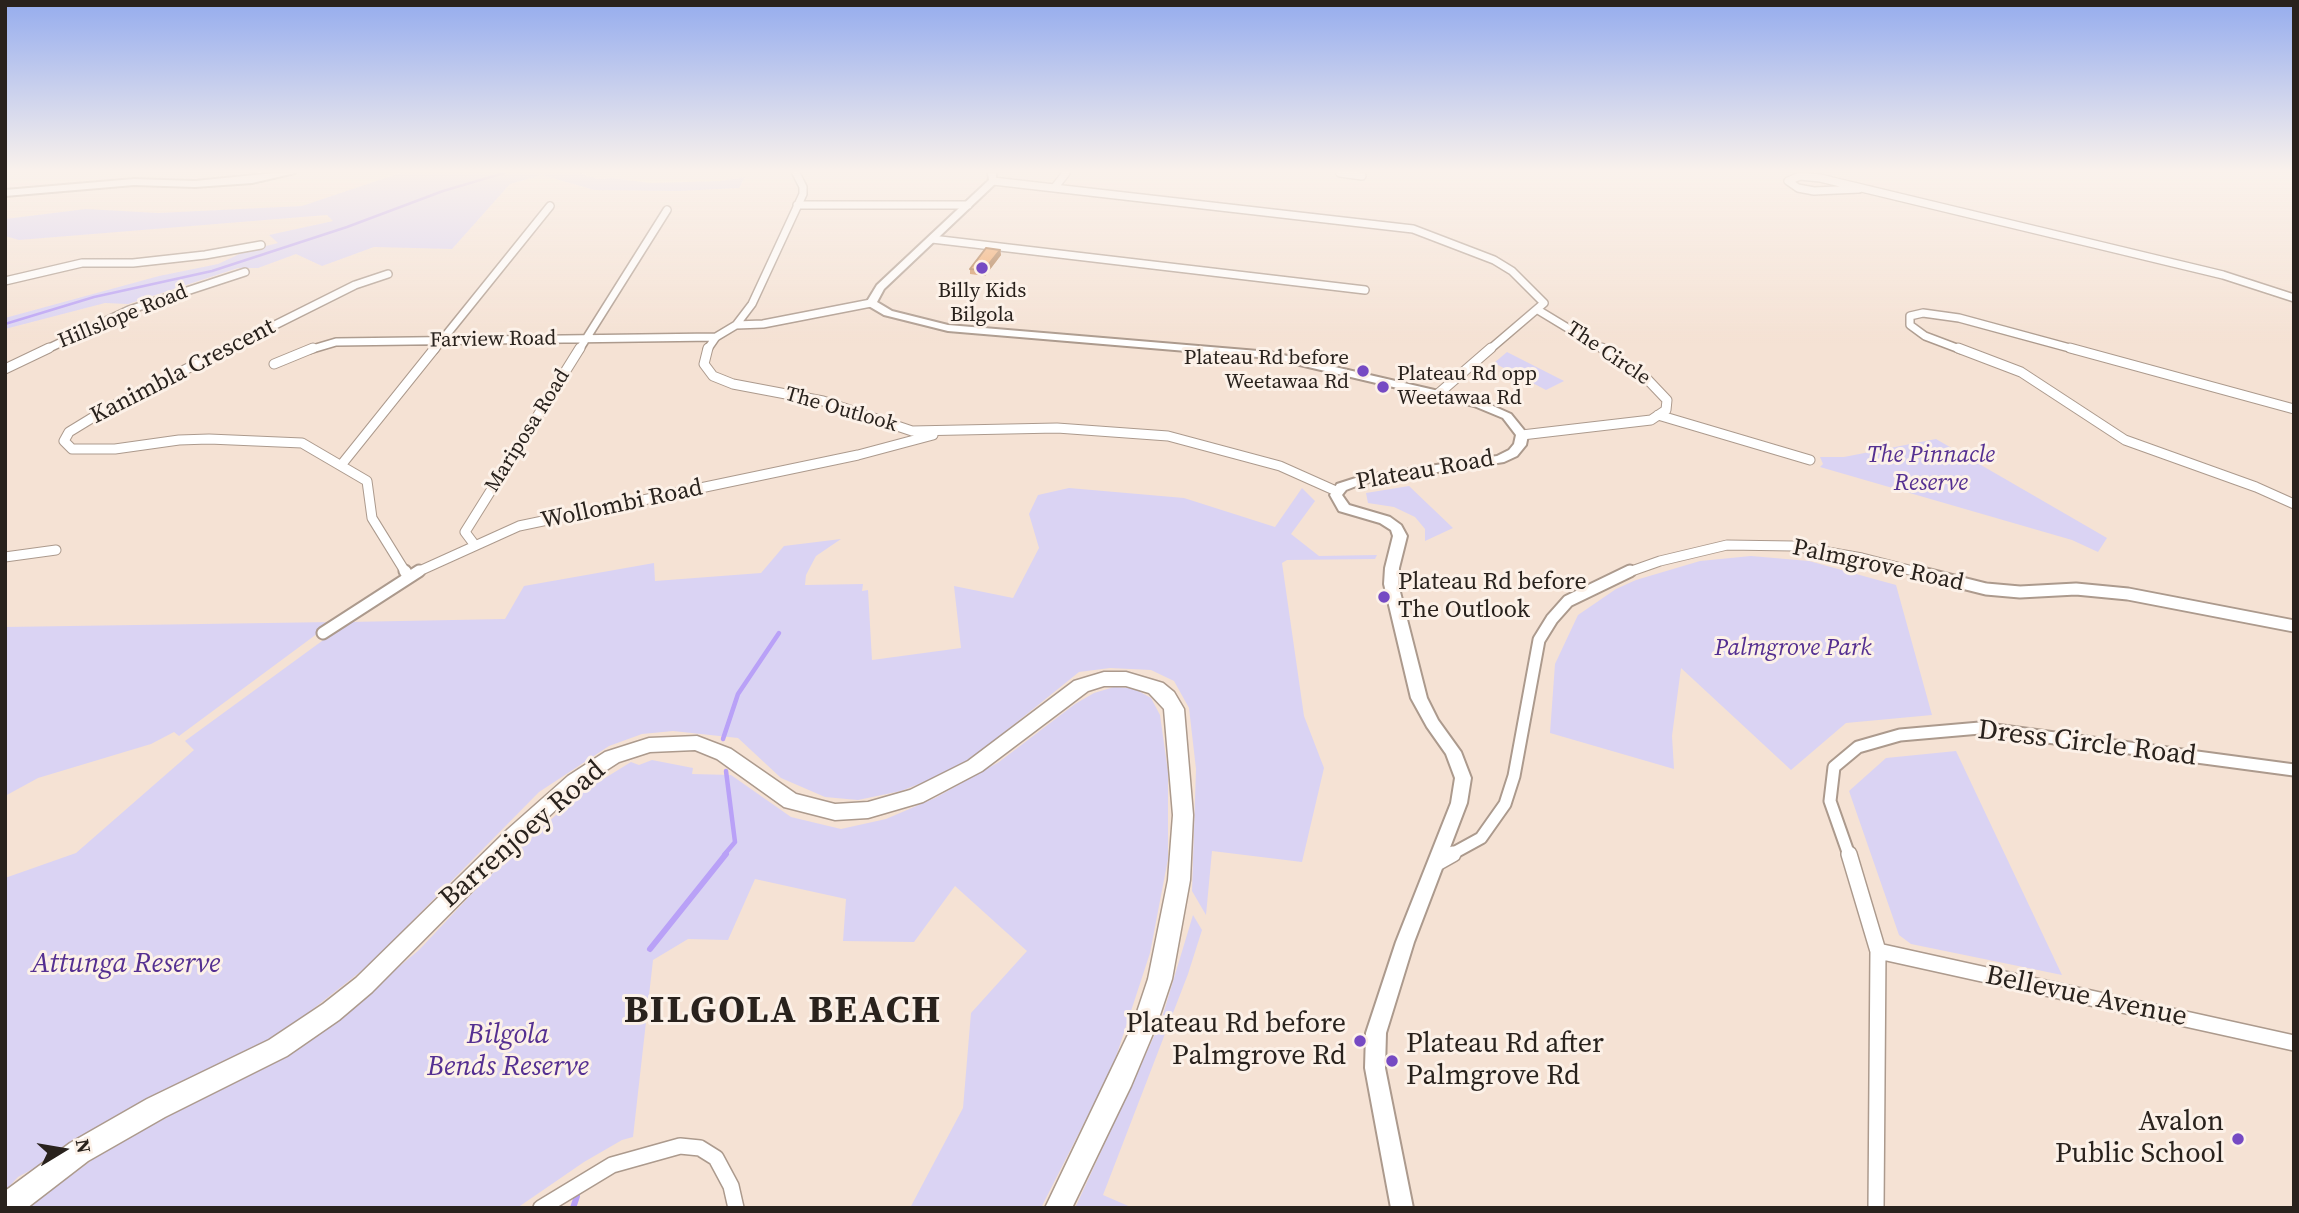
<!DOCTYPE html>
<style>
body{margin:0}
#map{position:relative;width:2299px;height:1213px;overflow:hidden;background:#f5e2d4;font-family:"Source Serif 4",serif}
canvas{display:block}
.frame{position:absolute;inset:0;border:7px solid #29221d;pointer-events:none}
.north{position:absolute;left:28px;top:1115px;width:70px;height:70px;-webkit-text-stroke:5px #fcf1e8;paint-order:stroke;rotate:79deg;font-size:19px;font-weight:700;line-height:28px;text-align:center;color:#29221d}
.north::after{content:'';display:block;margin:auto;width:24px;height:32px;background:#29221d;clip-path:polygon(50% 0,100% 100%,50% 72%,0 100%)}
</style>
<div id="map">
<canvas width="2299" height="1213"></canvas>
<div class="frame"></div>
<div class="north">N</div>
</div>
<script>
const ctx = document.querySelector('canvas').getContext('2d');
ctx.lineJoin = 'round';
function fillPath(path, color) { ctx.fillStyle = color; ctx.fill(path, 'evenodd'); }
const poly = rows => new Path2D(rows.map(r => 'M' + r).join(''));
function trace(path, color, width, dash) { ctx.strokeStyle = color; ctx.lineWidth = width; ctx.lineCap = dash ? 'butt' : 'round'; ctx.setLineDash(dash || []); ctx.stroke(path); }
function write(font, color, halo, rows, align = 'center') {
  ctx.font = font + ' "Source Serif 4",serif'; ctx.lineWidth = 6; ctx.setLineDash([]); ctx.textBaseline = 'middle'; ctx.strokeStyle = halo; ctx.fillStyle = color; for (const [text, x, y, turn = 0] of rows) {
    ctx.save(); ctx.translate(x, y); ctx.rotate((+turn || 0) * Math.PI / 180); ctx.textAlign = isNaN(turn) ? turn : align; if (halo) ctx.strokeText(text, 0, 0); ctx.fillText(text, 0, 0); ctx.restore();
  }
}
fillPath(poly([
 [400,173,580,173,598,179,612,178,651,183,721,181,745,177,739,188,678,191,594,190,542,175,510,184,452,249,374,247,322,266,296,254,258,268,238,268,128,304,105,303,5,329,5,318,159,276,218,264,246,251,278,243,269,235,333,221,327,215,19,240,5,236,5,219,86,209,158,213,302,206],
 [1507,352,1564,381,1546,390,1494,363],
 [1936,439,2095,531,2107,538,2098,552,2072,540,1820,467,1823,464,1820,457,1844,457],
 [1409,486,1453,528,1425,541,1425,529,1415,517,1394,507,1368,503,1366,493],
 [1069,488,1184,498,1275,527,1302,488,1315,501,1291,534,1319,556,1377,555,1375,559,1287,560,1282,563,1304,716,1324,768,1302,862,1212,851,1206,915,1192,891,1196,769,1189,708,1174,681,1151,670,1110,668,1079,672,986,747,950,772,901,791,858,800,825,797,781,778,738,738,673,731,642,734,609,746,539,792,369,965,285,1031,18,1177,5,1191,5,878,76,853,194,750,185,741,348,622,505,619,524,586,654,563,655,581,761,573,784,546,841,539,816,556,806,575,805,585,863,584,862,591,868,590,872,660,961,648,954,586,1013,598,1039,548,1029,514,1038,495],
 [1751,556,1809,561,1896,585,1932,715,1846,723,1791,770,1681,668,1672,736,1674,769,1550,733,1555,664,1578,615,1616,589,1636,580,1700,561],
 [333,622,179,736,174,732,151,744,38,778,5,796,5,627],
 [1114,687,1133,688,1151,698,1160,715,1168,772,1168,859,1150,953,1113,1066,1041,1208,910,1208,963,1108,971,1013,1027,951,955,886,914,942,843,941,846,899,755,879,728,940,688,939,653,960,633,1137,622,1140,584,1162,517,1208,27,1208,107,1149,309,1042,419,950,482,883,557,814,584,791,631,762,639,765,652,760,693,768,692,774,731,775,791,817,841,829,886,819,935,798,999,762,1075,704,1094,693],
 [1956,751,2062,975,1911,944,1899,935,1849,791,1886,758],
 [1193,915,1202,930,1188,974,1103,1195,1133,1208,1075,1208,1161,1021]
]), '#dad3f3');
trace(poly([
 [5,324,94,297,212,271,347,227,443,191,504,173]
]), '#b9a1f7', 2.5);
trace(poly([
 [723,739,738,694,779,633],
 [724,855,735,842,726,771]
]), '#b9a1f7', 4.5);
trace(poly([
 [650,949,726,854],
 [573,1208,577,1196]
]), '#b9a1f7', 6);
const minorFar3 = poly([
 [1340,173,1362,176],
 [993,181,1413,229,1494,260,1512,271,1544,303,1489,350],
 [1055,187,1066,173],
 [1859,189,1814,191,1798,188,1788,181,1800,176,1820,178,2223,275,2294,298],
 [797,205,968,205],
 [932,239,1365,290],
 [5,281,82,263,133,263,205,255,261,245],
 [1538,310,1604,350],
 [736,325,763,324,871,303],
 [45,350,129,310,245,272],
 [225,350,355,285,388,274],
 [309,350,336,342,716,337],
 [434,350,550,206],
 [579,350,667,210],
 [707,350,716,337,736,325,752,304,803,194,803,187,796,173],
 [1962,350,1925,336,1910,325,1910,316,1923,313,1959,318,2077,350]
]);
const minorFar2 = poly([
 [228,348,105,410,69,432,64,441,72,449,115,449,179,440,209,439,302,443,367,481,372,518,406,573],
 [708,348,704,364,713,376,733,384,823,401,912,431,1057,428,1168,436,1280,466,1336,491],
 [1958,348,2021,372,2125,440,2256,487,2294,504],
 [2070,348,2294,409],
 [274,364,313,348],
 [5,369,49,348],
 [1438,394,1491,348],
 [1658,415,1810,460],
 [1522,435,1651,420,1666,410,1667,400,1648,380,1602,348],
 [342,464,435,348],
 [474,544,465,532,580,348],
 [5,557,56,550],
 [415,573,519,526,858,455,933,435],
 [1626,573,1660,561,1727,545,1793,546,1862,558,1921,573]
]);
const minorFar1 = poly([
 [405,571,408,576],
 [1914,571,1986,589,2020,592,2076,589,2128,594,2294,626],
 [323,633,419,571],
 [1450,855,1481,838,1505,804,1514,776,1539,640,1552,619,1568,601,1630,571],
 [1849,855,1830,801,1834,767,1858,747,1900,735,1980,728,2294,770]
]);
const minor = poly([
 [1849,854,1878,951,1876,1208],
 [1437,863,1453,854],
 [1878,951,2294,1043],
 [541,1208,612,1165,680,1146,700,1148,716,1158,731,1186,736,1208]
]);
const tertiary = poly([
 [274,173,295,173,252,183,195,187,134,185,5,196,5,190,134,179,195,181,274,173],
 [988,173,996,173,996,183,884,289,877,302,892,311,948,325,1270,352,1482,401,1511,414,1528,435,1526,445,1517,456,1504,462,1364,483,1346,490,1342,495,1349,505,1390,517,1401,525,1407,536,1399,568,1398,584,1427,698,1438,720,1461,752,1471,778,1467,803,1414,942,1386,1033,1385,1068,1413,1208,1391,1208,1365,1068,1366,1033,1396,942,1451,803,1455,778,1446,754,1427,727,1411,698,1384,584,1385,568,1393,536,1391,530,1380,523,1339,511,1330,495,1337,484,1362,476,1497,456,1509,450,1514,444,1516,435,1503,418,1474,406,1270,358,948,331,884,315,867,305,866,303,877,285,989,180,988,173]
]);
const primary = poly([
 [1104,672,1126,672,1163,683,1174,692,1184,709,1193,815,1190,880,1172,979,1157,1024,1131,1086,1072,1208,1045,1208,1133,1024,1148,979,1168,880,1173,815,1164,709,1149,693,1126,686,1104,686,1088,691,982,771,923,802,868,818,835,820,784,807,717,759,695,750,650,752,619,762,582,786,522,841,372,992,339,1020,287,1056,165,1117,88,1161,27,1208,5,1208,5,1191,70,1143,147,1099,269,1040,323,1004,356,978,508,829,568,776,605,752,649,738,697,736,731,749,796,794,835,804,868,802,910,790,968,761,1074,681,1104,672]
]);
trace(minorFar3, '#ac9a8d', 10);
trace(minorFar2, '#ac9a8d', 11);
trace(minorFar1, '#ac9a8d', 15);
trace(minor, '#ac9a8d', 18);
trace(tertiary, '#ac9a8d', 4);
trace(primary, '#ac9a8d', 3);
trace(minorFar3, '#fff', 7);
trace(minorFar2, '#fff', 9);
trace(minorFar1, '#fff', 11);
trace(minor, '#fff', 15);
fillPath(tertiary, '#fff');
fillPath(primary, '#fff');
fillPath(poly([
 [1000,250,1001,255,985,276,970,274,970,269]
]), '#cf8d55');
fillPath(poly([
 [1000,250,1001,255,985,276,984,270]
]), '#a97345');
const building = poly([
 [986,248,1000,250,984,270,970,269,986,248]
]);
fillPath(building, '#f1a463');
trace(building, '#a97345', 2);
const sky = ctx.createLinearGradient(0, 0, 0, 343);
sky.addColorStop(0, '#95acee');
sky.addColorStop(0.5, '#faf2ec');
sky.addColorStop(1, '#faf2ec00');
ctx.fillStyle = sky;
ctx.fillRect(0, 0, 2299, 343);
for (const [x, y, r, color] of [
 [982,268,7,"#764ac3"],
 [1363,371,7,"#764ac3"],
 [1383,387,7,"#764ac3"],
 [1384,597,7,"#764ac3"],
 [1360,1041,7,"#764ac3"],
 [1392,1061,7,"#764ac3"],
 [2238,1139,7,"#764ac3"]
]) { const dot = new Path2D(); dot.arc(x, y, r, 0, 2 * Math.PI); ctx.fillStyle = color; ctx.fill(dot); trace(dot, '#fcf1e8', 2.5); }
write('21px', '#29221d', '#fcf1e8', [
 ["Billy Kids",982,292],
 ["Bilgola",982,316],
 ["Plateau Rd before",1349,359,"right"],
 ["Weetawaa Rd",1349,383,"right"],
 ["Plateau Rd opp",1397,375,"left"],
 ["Weetawaa Rd",1397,399,"left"]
]);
write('21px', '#29221d', '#fcf1e8', [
 ["Hillslope Road",123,317,-22],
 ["Farview Road",493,340,-1],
 ["The Circle",1608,354,34],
 ["The Outlook",841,410,16],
 ["Mariposa Road",528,431,-58]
]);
write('24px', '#29221d', '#fcf1e8', [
 ["Kanimbla Crescent",183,372,-27],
 ["Plateau Road",1425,471,-10],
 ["Wollombi Road",622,505,-12],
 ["Palmgrove Road",1878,566,12]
]);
write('italic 24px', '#542f91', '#fcf1e8', [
 ["The Pinnacle",1931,456],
 ["Reserve",1931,484],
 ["Palmgrove Park",1793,649]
]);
write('24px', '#29221d', '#fcf1e8', [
 ["Plateau Rd before",1398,583],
 ["The Outlook",1398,611]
], 'left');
write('28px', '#29221d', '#fcf1e8', [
 ["Dress Circle Road",2087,744,7],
 ["Barrenjoey Road",523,835,-41],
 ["Bellevue Avenue",2086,997,12]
]);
write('italic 28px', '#542f91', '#fcf1e8', [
 ["Attunga Reserve",126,965],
 ["Bilgola",508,1036],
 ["Bends Reserve",508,1068]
]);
write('28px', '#29221d', '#fcf1e8', [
 ["Plateau Rd before",1346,1025],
 ["Palmgrove Rd",1346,1057],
 ["Plateau Rd after",1406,1045,"left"],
 ["Palmgrove Rd",1406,1077,"left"],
 ["Avalon",2224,1123],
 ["Public School",2224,1155]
], 'right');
ctx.letterSpacing = '2px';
write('bold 38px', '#29221d', '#fcf1e8', [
 ["BILGOLA BEACH",783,1012]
]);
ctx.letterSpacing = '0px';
</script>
